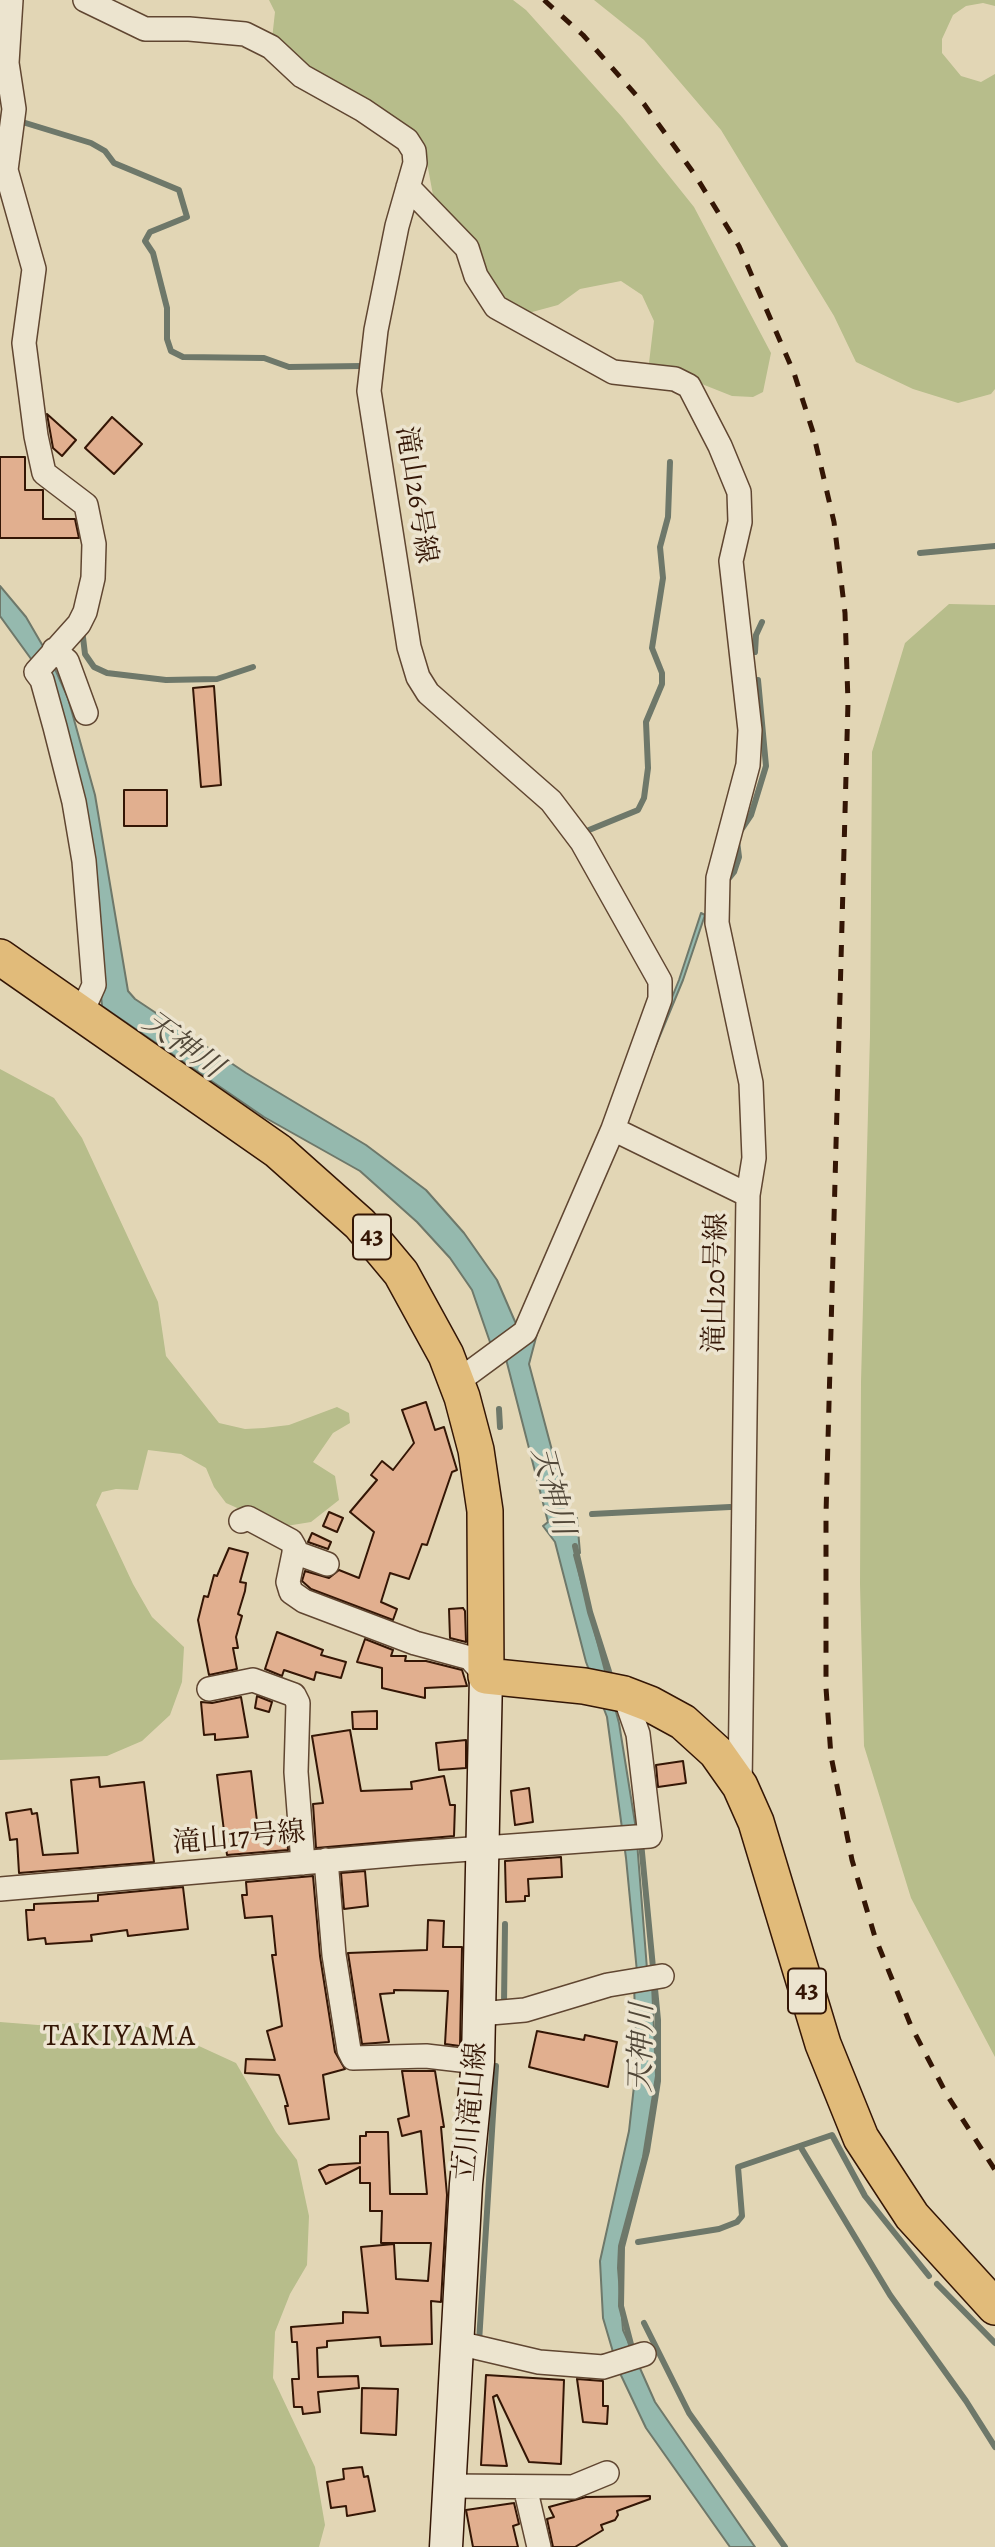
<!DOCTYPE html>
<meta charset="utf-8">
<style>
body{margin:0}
canvas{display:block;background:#e2d6b5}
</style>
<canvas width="995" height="2547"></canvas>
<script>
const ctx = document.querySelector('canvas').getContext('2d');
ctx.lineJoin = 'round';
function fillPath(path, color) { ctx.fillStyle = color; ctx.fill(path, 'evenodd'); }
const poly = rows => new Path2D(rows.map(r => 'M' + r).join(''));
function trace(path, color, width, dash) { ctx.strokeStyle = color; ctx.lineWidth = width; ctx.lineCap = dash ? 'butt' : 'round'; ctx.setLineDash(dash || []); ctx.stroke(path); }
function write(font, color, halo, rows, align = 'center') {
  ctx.font = font + ' Alegreya,"Noto Serif JP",serif'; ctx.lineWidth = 7; ctx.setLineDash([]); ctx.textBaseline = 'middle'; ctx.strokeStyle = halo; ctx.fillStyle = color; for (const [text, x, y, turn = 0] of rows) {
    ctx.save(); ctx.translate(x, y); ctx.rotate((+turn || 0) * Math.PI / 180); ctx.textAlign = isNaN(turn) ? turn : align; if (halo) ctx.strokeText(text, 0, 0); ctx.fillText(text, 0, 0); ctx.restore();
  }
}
fillPath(poly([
 [269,0,513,0,526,10,622,117,694,207,771,353,763,392,753,397,732,396,649,363,654,321,642,295,621,281,580,289,558,305,521,315,505,297,499,298,455,225,433,195,425,152,272,39,275,12],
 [594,0,995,0,995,6,983,3,966,6,953,15,942,39,942,53,961,76,981,82,995,74,995,389,991,394,958,403,913,389,856,362,834,316,721,130,644,40],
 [949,604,995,605,995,2057,911,1898,864,1746,860,1584,861,1382,870,1035,872,752,905,643],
 [0,1069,54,1098,82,1138,158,1302,166,1356,219,1423,245,1429,264,1428,289,1425,337,1407,349,1413,350,1423,333,1433,313,1462,335,1476,339,1500,311,1522,280,1527,226,1503,214,1487,206,1468,181,1454,148,1450,138,1490,116,1489,102,1492,96,1505,133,1584,152,1617,184,1647,182,1682,170,1715,142,1741,107,1756,0,1760],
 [129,2021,188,2041,236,2063,276,2132,297,2160,309,2216,307,2265,290,2294,275,2332,273,2378,315,2467,325,2525,319,2547,0,2547,0,2022,38,2025]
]), '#b7bd8b');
const water = poly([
 [0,586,26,617,51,660,68,698,95,795,128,991,135,999,246,1073,366,1145,426,1190,464,1233,497,1280,523,1340,639,1079,679,980,701,913,705,915,683,980,538,1330,529,1364,570,1518,577,1518,580,1553,574,1555,619,1723,636,1829,647,1969,652,1984,656,2076,643,2157,619,2246,618,2268,623,2330,655,2402,755,2547,730,2547,646,2428,618,2369,603,2318,600,2261,629,2131,637,2059,634,1986,637,1972,626,1858,607,1717,586,1662,555,1542,543,1526,548,1522,506,1359,491,1345,472,1290,450,1258,417,1222,360,1171,264,1117,102,1006,98,961,34,663,0,616,0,586]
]);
fillPath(water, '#95b9ae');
trace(water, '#6e786a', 2);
trace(poly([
 [19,121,91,143,105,151,114,163,179,190,187,217,150,232,145,241,153,253,167,308,167,339,171,351,183,357,264,358,289,367,362,366],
 [920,553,995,546],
 [82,629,85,654,94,667,107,673,166,680,217,679,253,667],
 [755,652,756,635,762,622],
 [589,830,638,810,644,798,648,768,646,722,662,684,662,673,652,648,663,578,660,547,668,517,670,462],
 [741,830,751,815,766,766,758,680],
 [726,882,734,872,739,857,737,841],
 [499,1409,500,1427],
 [592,1514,730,1507],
 [575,1546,590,1612,612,1681],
 [504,2004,505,1924],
 [800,2146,890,2295,966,2401,995,2447],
 [638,2242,719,2229,737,2222,742,2216,738,2167,832,2135,865,2196,929,2276],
 [937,2284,995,2343],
 [644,2323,689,2413,785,2547],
 [479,2342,496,2066],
 [633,2352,621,2306,622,2247,647,2151,658,2081,658,2020,641,1842]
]), '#6e786a', 6);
const building = poly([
 [47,414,76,440,62,456,53,448,47,414],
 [112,417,142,444,114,474,85,448,112,417],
 [0,457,25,457,25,490,43,490,43,519,75,519,79,538,0,538,0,457],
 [214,686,221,785,201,787,193,688,214,686],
 [124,790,167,790,167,826,124,826,124,790],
 [426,1402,435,1430,444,1427,457,1470,452,1472,427,1545,422,1544,409,1579,390,1573,381,1602,397,1609,393,1620,311,1589,302,1581,305,1571,329,1578,339,1570,359,1578,374,1532,350,1512,377,1480,371,1475,382,1461,393,1470,414,1443,402,1410,426,1402],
 [329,1512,343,1518,337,1532,323,1526,329,1512],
 [312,1533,331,1542,328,1549,308,1542,312,1533],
 [229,1548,248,1553,240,1582,246,1583,245,1591,238,1614,242,1616,236,1637,238,1648,233,1648,237,1669,209,1675,198,1620,204,1596,208,1597,214,1575,217,1576,229,1548],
 [463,1608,465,1611,466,1642,450,1638,449,1609,463,1608],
 [277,1632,323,1650,321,1655,346,1662,341,1678,316,1672,314,1680,284,1670,282,1676,265,1669,277,1632],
 [365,1639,393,1650,391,1656,406,1656,405,1661,426,1661,462,1670,467,1686,425,1688,425,1698,382,1688,382,1668,357,1662,365,1639],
 [257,1696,272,1702,269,1712,255,1708,257,1696],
 [241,1697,248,1737,215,1740,215,1734,204,1735,201,1702,212,1703,241,1697],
 [377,1711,377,1729,353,1729,352,1712,377,1711],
 [350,1730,361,1791,412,1789,411,1782,444,1776,450,1805,455,1805,454,1836,316,1848,313,1804,323,1803,312,1736,350,1730],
 [466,1740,466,1768,439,1770,436,1743,466,1740],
 [683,1761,686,1783,658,1787,656,1765,683,1761],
 [251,1771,259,1838,287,1835,288,1850,227,1855,217,1775,251,1771],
 [99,1777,100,1787,144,1782,154,1862,19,1873,17,1839,10,1840,6,1813,31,1809,32,1814,37,1813,43,1855,78,1853,71,1780,99,1777],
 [529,1788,533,1822,515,1825,511,1791,529,1788],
 [561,1857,562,1877,528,1879,529,1896,525,1896,525,1901,506,1902,505,1861,561,1857],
 [365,1871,368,1906,344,1909,341,1873,365,1871],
 [313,1876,320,1956,335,2052,345,2069,323,2075,329,2119,289,2124,285,2106,288,2106,279,2075,245,2073,246,2059,275,2060,267,2031,282,2026,272,1955,276,1955,272,1916,245,1918,242,1895,247,1895,246,1882,313,1876],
 [183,1887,188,1929,128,1936,127,1930,91,1935,92,1941,46,1944,45,1938,28,1940,26,1910,34,1910,34,1904,98,1901,98,1895,183,1887],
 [428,1920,444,1921,443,1947,462,1947,460,2046,445,2044,448,1991,394,1990,394,1993,380,1994,389,2042,362,2044,348,1953,427,1950,428,1920],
 [537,2031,584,2040,585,2035,617,2042,608,2087,529,2067,537,2031],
 [402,2071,435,2071,444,2127,441,2127,447,2195,441,2302,431,2301,432,2344,381,2346,380,2337,327,2341,327,2347,317,2348,318,2377,358,2376,359,2388,318,2392,320,2412,303,2414,302,2407,294,2407,292,2379,299,2379,297,2342,292,2342,291,2327,343,2323,343,2312,368,2313,361,2247,394,2244,396,2279,428,2281,431,2243,381,2243,382,2211,370,2211,370,2183,360,2183,360,2167,326,2184,319,2170,329,2165,360,2163,360,2136,366,2136,366,2132,388,2132,390,2194,427,2194,421,2131,402,2136,398,2119,409,2116,402,2071],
 [486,2375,564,2380,561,2464,529,2462,497,2395,493,2397,507,2466,481,2465,486,2375],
 [577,2379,603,2381,603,2406,608,2406,607,2424,583,2422,577,2379],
 [362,2388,398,2389,396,2435,361,2433,362,2388],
 [362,2467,364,2477,368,2476,375,2511,347,2516,346,2506,331,2508,327,2482,344,2479,343,2469,362,2467],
 [650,2496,650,2499,617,2511,618,2515,615,2520,601,2525,603,2530,575,2547,553,2547,547,2519,554,2517,549,2507,586,2497,650,2496],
 [514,2503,519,2524,513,2526,518,2547,473,2547,466,2510,514,2503]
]);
fillPath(building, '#e1af8f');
trace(building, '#341605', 2);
const street = poly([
 [11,0,7,63,14,109,6,170,34,269,24,343,36,436,44,473,86,505,94,544,93,578,85,612,79,624,36,672,42,680,55,727,74,802,84,861,94,985,81,1014],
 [85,0,145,29,189,29,245,34,271,47,302,76,363,110,407,140,414,151,415,163,397,226,376,330,369,391,409,647,418,677,428,693,551,801,582,842,660,981,660,999,613,1129],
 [408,187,467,248,476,276,496,307,613,372,675,379,689,386,720,446,739,492,740,522,731,561,750,730,748,765,718,878,717,923,751,1083,754,1158,748,1195],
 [54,650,67,661,86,713],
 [457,1382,525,1332,613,1129,748,1195,740,1786],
 [241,1521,248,1518,291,1541,295,1548,288,1582,291,1592,304,1601,415,1643,470,1658,486,1676],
 [294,1552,327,1564],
 [209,1689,253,1680,294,1695,298,1703,296,1772,303,1863],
 [326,1860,334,1955,349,2050,353,2058,426,2056,478,2062],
 [0,1889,415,1853,650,1836,638,1734,624,1694],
 [479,2014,525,2010,608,1985,662,1976],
 [458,2343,539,2362,603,2367,644,2354],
 [448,2486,573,2487,607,2473],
 [525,2487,539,2547]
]);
const secondary = poly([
 [446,2547,466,2184,478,2062,486,1676]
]);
const primary = poly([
 [0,957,278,1151,360,1224,401,1273,446,1355,462,1397,476,1450,485,1511,486,1676,584,1686,624,1694,650,1704,683,1722,716,1752,740,1786,756,1822,823,2044,861,2138,912,2216,995,2307]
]);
trace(street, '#604631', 26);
trace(secondary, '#341605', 35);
trace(primary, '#341605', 38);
trace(street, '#ece4cf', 23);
trace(secondary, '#ece4cf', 32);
trace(primary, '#e1bb7a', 35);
trace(poly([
 [544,0,583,35,644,104,695,175,739,246,794,373,813,432,834,522,845,613,848,702,826,1514,826,1688,831,1756,852,1860,875,1937,911,2026,947,2095,995,2170]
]), '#341605', 5, [12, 12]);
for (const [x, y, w] of [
 [372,1237,38],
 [807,1991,38]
]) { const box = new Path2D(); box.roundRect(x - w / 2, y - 22.5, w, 45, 5); ctx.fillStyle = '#ece4cf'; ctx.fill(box); trace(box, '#341605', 2); }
write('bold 26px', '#341605', null, [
 ["43",372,1237],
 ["43",807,1991]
]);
write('28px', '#341605', '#ece4cf', [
 ["滝山26号線",415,495,81],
 ["滝山20号線",717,1283,-89],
 ["滝山17号線",239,1839,-5],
 ["立川滝山線",472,2112,-85]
]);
write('italic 30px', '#514738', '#ece4cf', [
 ["天神川",182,1046,36],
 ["天神川",551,1491,75],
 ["天神川",643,2048,-89]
]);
ctx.letterSpacing = '2px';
write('30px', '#341605', '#ece4cf', [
 ["TAKIYAMA",120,2038]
]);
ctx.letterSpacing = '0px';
</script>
